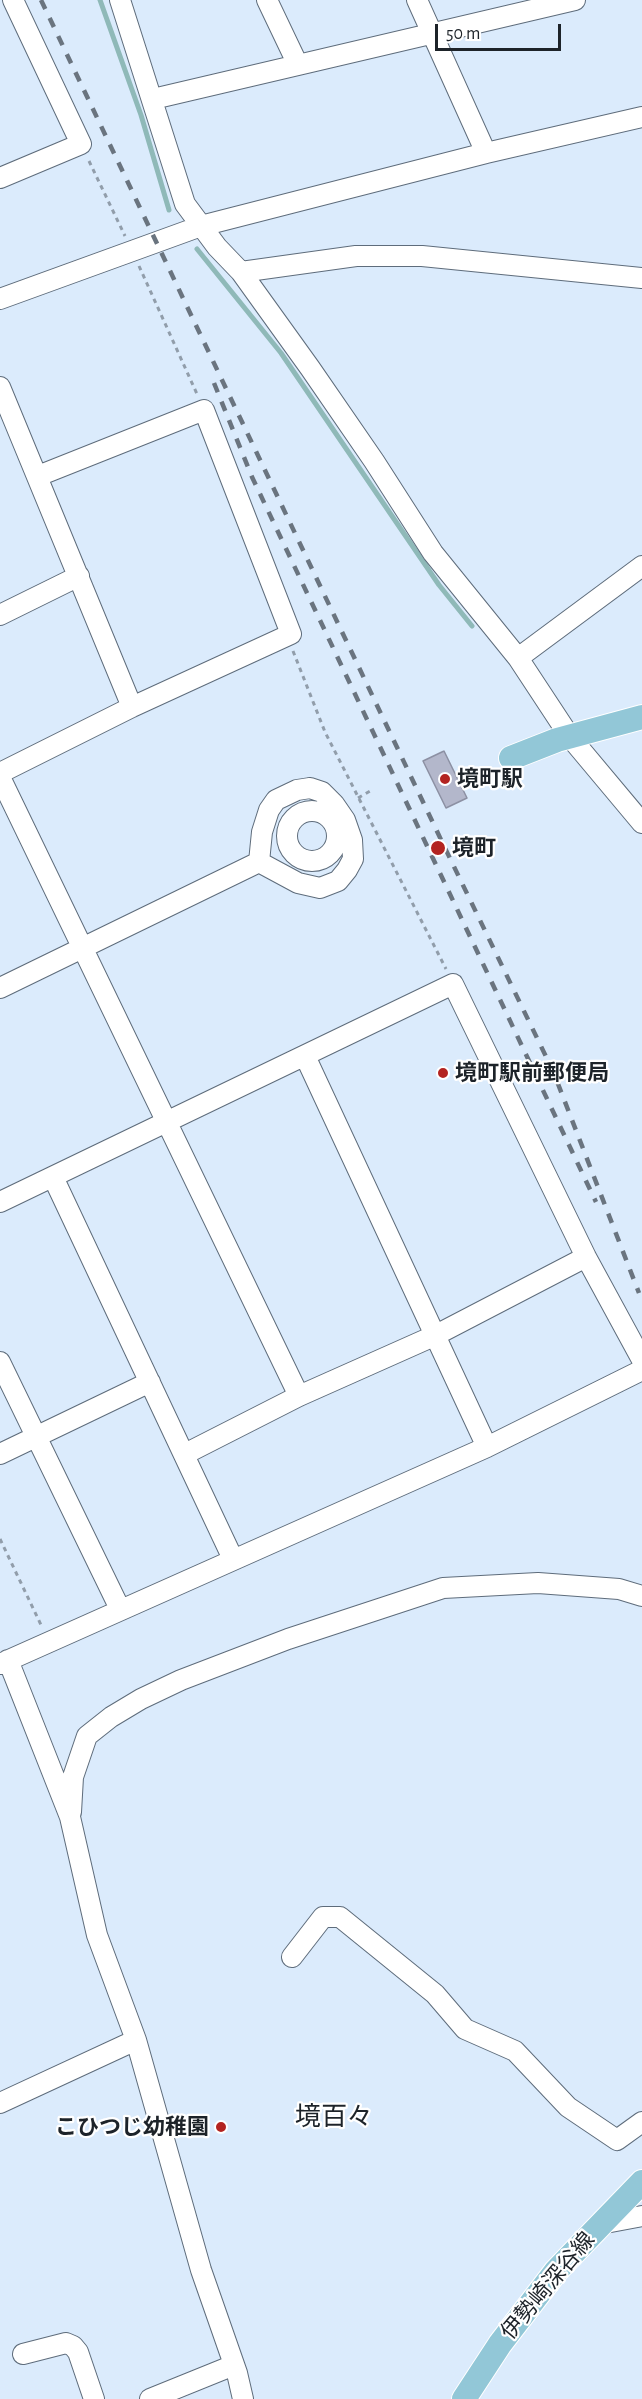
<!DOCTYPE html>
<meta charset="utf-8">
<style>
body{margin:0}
#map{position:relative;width:642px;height:2399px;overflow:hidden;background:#dbebfc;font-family:"Alegreya Sans",sans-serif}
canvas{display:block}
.scale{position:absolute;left:435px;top:24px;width:126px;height:27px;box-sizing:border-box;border:3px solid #1d2329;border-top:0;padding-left:8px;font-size:18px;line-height:21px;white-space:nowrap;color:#1d2329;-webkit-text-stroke:4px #fff;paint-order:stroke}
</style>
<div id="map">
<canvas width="642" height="2399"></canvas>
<div class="scale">50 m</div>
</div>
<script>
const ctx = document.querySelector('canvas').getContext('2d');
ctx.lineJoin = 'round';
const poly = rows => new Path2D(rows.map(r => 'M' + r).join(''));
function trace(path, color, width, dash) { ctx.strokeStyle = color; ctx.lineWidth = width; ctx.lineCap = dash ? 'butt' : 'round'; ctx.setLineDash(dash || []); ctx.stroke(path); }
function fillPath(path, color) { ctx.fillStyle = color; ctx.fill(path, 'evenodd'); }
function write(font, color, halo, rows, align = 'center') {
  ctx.font = font + ' "Alegreya Sans","Noto Sans JP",sans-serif'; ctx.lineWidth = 4.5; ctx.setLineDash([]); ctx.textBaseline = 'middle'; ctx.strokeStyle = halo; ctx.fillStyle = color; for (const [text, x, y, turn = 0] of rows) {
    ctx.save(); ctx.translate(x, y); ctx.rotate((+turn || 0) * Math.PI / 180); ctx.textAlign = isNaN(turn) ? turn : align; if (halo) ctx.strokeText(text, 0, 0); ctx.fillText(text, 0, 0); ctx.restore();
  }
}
trace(poly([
 [100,0,141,115,169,210],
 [197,249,281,353,439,585,472,626]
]), '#8fb9b8', 5);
const building = poly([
 [444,751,467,798,446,808,423,761,444,751]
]);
fillPath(building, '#b3b7cb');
trace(building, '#8c90a3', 1.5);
const minor = poly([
 [120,0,185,204,217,247,241,272,310,368,374,461,433,553,518,658,570,737,642,823],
 [267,0,298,65],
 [417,0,486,153],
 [153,99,575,0],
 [0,178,81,144,13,0],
 [241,272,356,256,422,256,642,278],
 [0,299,201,226,486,153,642,117],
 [0,387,132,707],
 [0,615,79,576],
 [518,658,642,566],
 [0,773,132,707,291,634,204,410,38,476],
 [0,777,299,1396],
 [310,788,322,792,334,804,345,820,352,840,353,859,347,870,338,881,320,888,298,883,259,862,262,832,269,810,276,800,297,790,310,788],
 '287 836a25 25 0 1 1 50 0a25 25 0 1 1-50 0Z',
 [0,988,259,862],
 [305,1056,487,1447],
 [53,1177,233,1559],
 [0,1202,453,984,586,1257,642,1360],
 [0,1362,120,1609],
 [0,1454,150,1382],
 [185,1454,299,1396,436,1335,586,1257],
 [8,1660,70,1817,97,1935,136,2040,201,2270,237,2373,243,2399],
 [0,1664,487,1447,642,1370],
 [71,1812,73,1777,87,1736,111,1717,141,1699,181,1680,288,1639,443,1588,538,1583,619,1589,642,1596],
 [292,1957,323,1917,340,1917,435,1994,465,2029,515,2051,568,2107,617,2140,642,2122],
 [0,2103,136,2040],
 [600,2224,642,2216],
 [23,2354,66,2343,73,2346,78,2352,94,2399],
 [150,2399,234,2365]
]);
const major = poly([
 [511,758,557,740,642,717],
 [464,2399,500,2344,556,2271,642,2182]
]);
trace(minor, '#5e6c7b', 22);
trace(major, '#fff', 26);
trace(poly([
 [89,161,125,236],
 [139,266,197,394],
 [293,651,325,732,446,969],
 [358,798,372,790],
 [0,1539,42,1627]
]), '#919daa', 3, [4.5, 4.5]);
trace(minor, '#fff', 20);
trace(major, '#92c7d7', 24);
trace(poly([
 [41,0,444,846,553,1071,639,1293],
 [214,383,252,477,596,1202]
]), '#6a747f', 4.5, [10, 10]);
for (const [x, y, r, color] of [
 [445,779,6,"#b32320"],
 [438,848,8,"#b32320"],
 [443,1073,6,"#b32320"],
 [221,2127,6,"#b32320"]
]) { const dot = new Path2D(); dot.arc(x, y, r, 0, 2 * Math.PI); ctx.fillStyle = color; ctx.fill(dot); trace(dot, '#fff', 2); }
write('bold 22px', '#1d2329', '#fff', [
 ["境町駅",457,779],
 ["境町",452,848],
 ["境町駅前郵便局",455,1073],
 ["こひつじ幼稚園",209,2127,"right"]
], 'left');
write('22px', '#1d2329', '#fff', [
 ["伊勢崎深谷線",548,2286,-50]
]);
write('26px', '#1d2329', '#fff', [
 ["境百々",334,2117]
]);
</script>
